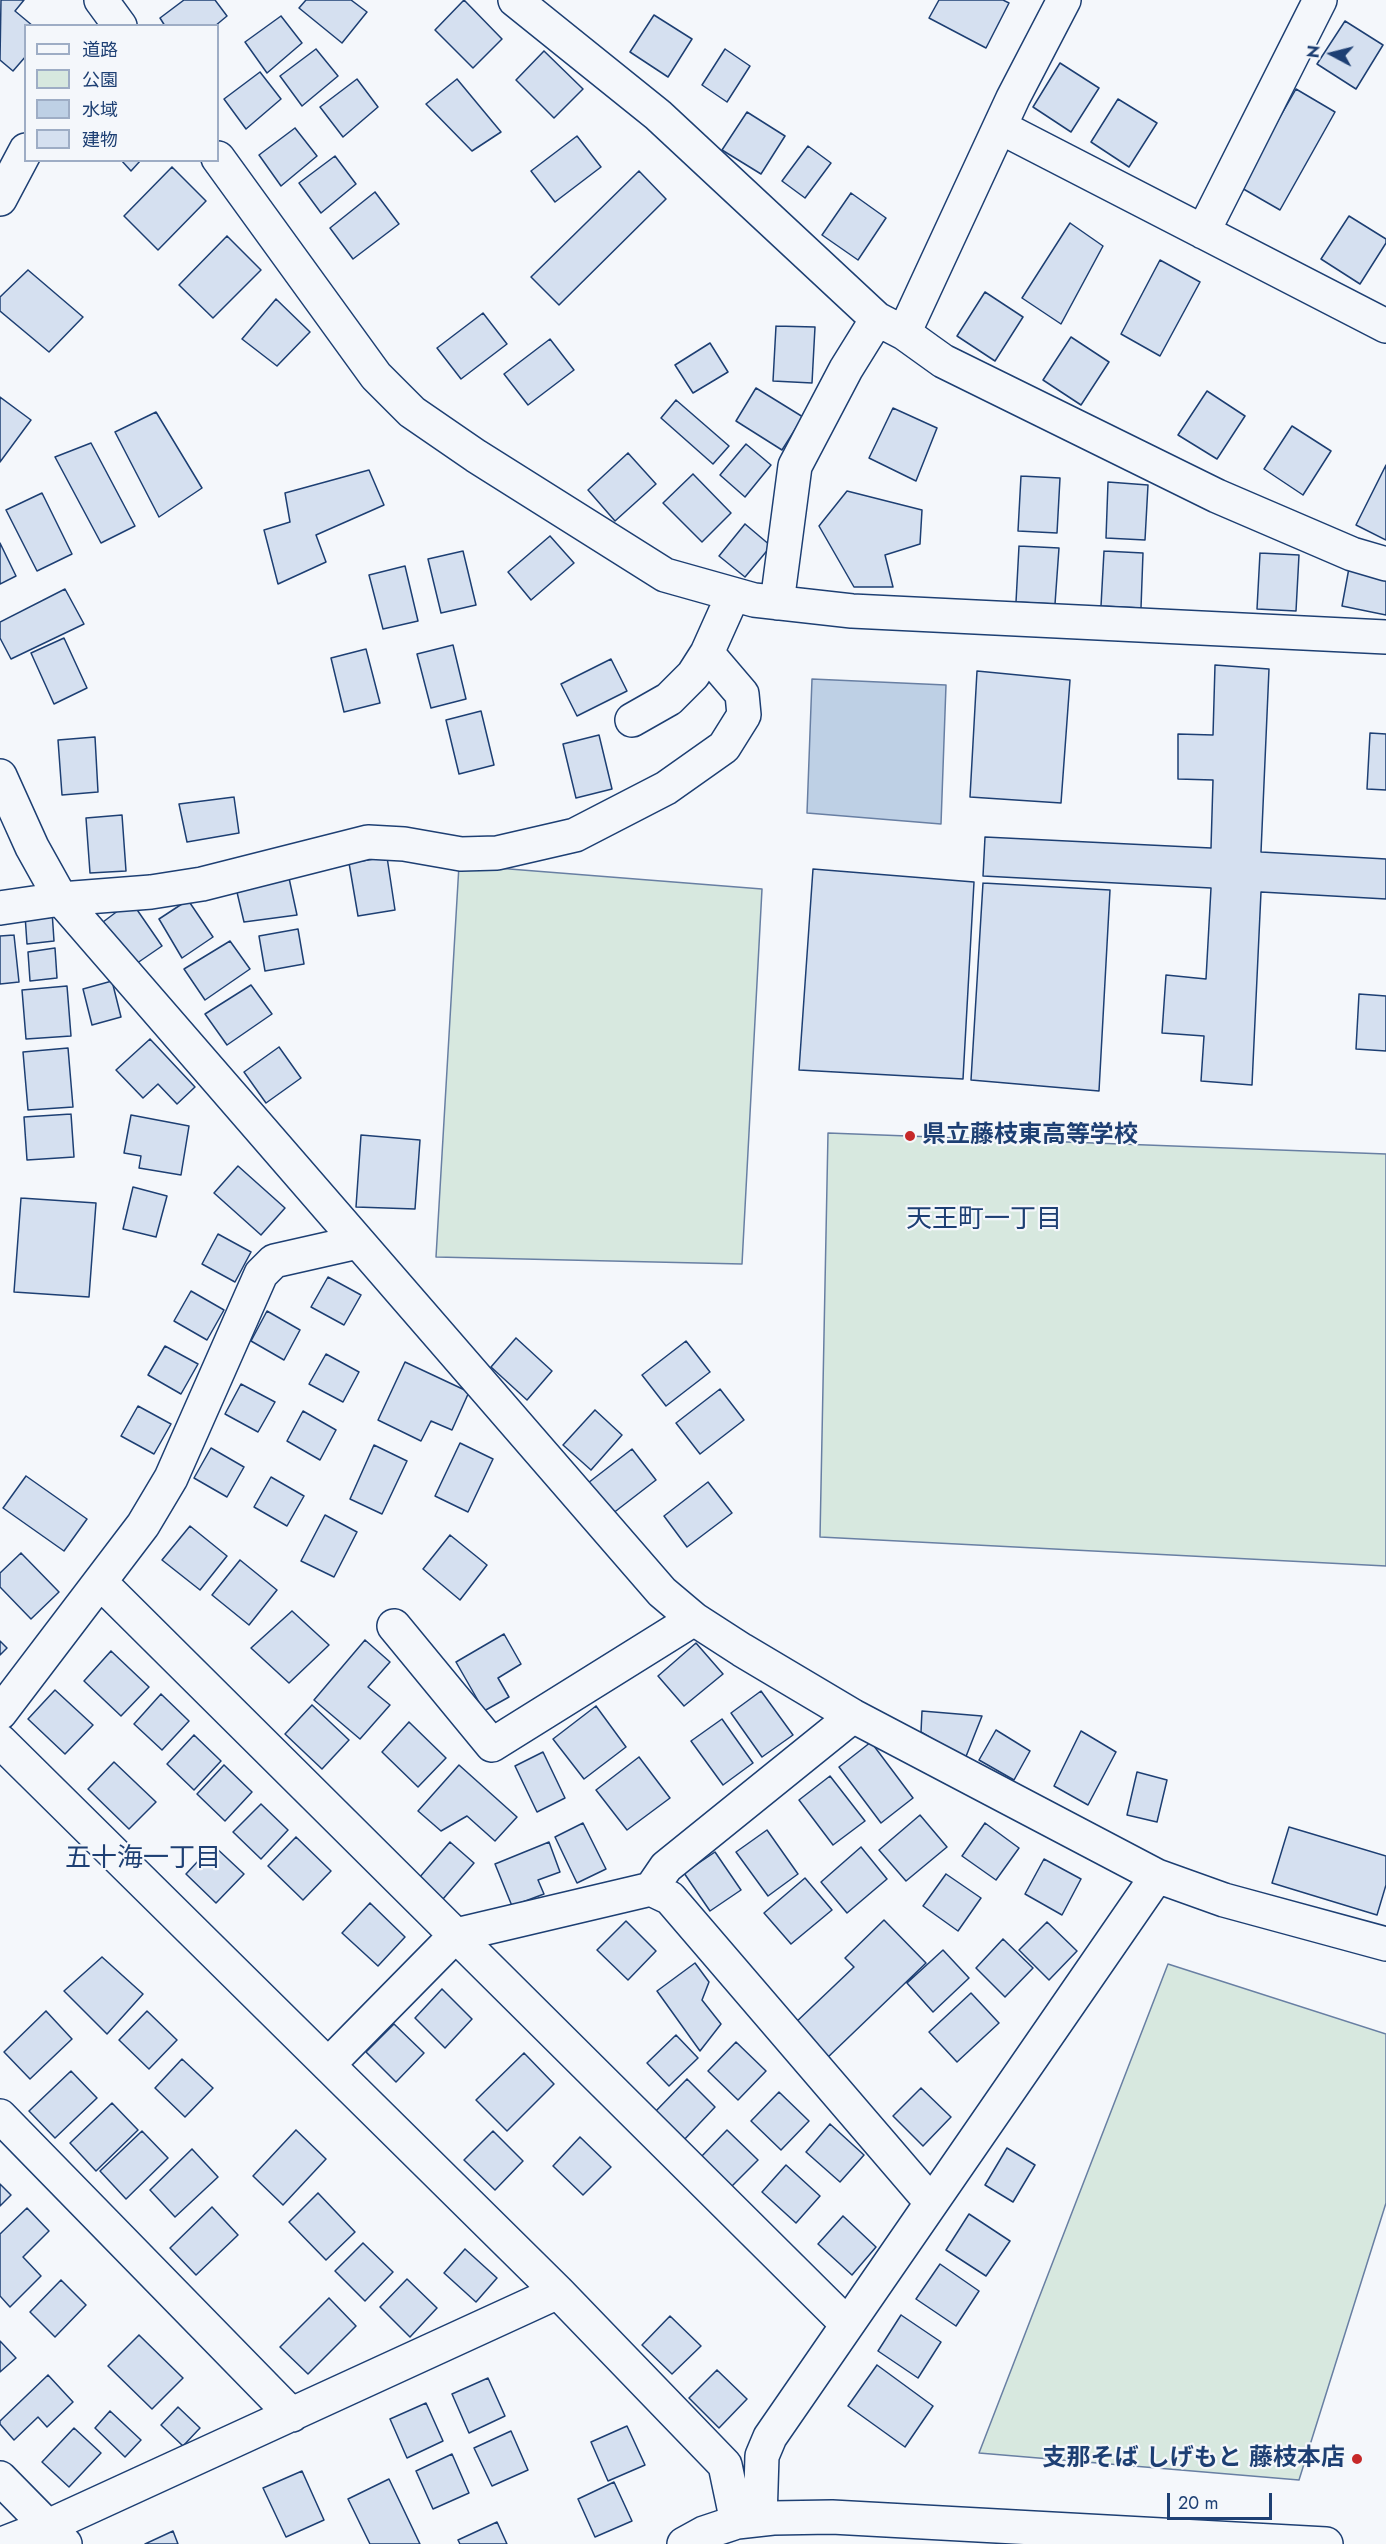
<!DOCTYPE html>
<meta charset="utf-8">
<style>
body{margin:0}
#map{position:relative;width:1386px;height:2544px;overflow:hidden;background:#f4f7fb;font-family:Jost,"Noto Sans JP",sans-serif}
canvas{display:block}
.legend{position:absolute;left:24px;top:24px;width:195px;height:138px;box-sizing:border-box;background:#f4f7fb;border:2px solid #9eadc5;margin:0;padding:8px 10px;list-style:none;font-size:18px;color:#1d3f73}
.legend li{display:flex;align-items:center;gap:12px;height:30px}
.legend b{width:30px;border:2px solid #9eadc5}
.north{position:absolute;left:1302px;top:24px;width:60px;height:60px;-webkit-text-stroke:4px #f4f7fb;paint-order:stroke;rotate:277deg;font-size:16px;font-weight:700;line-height:24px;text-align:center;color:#1d3f73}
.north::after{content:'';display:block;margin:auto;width:21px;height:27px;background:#1d3f73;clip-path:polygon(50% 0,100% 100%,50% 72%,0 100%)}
.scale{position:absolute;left:1167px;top:2493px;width:105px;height:27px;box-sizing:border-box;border:3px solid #1d3f73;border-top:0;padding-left:8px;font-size:18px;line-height:21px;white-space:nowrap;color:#1d3f73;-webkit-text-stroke:4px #f4f7fb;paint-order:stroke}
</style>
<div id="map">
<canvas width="1386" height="2544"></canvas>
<ul class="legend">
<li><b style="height:8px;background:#f4f7fb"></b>道路</li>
<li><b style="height:16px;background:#d7e8df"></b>公園</li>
<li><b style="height:16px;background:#bed0e5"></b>水域</li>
<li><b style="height:16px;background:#d5e0f0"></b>建物</li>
</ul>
<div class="north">N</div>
<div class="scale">20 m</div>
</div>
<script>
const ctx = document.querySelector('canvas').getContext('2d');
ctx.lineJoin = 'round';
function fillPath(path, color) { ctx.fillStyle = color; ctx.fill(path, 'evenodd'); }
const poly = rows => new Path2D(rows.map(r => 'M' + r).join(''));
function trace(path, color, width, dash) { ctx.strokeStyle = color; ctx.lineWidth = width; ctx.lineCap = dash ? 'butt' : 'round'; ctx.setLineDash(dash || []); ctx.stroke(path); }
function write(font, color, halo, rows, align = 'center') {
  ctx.font = font + ' Jost,"Noto Sans JP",sans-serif'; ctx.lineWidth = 4.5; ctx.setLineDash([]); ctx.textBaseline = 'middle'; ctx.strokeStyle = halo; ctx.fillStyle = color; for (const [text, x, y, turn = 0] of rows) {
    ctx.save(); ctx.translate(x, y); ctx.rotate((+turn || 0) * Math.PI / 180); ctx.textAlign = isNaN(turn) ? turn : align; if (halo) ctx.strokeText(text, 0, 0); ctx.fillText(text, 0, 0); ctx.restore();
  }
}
const green = poly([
 [459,865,762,889,742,1264,436,1257,459,865],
 [828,1133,1386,1154,1386,1566,820,1537,828,1133],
 [1168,1964,1386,2034,1386,2203,1299,2480,979,2453,1168,1964]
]);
fillPath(green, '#d7e8df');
trace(green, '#687fa3', 1.5);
const water = poly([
 [812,679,946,685,941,824,807,813,812,679]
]);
fillPath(water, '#bed0e5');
trace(water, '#687fa3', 1.5);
const building = poly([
 [1,0,24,0,15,11,33,26,26,26,26,56,13,71,0,60,1,0],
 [184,0,215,0,227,16,215,26,165,26,160,18,184,0],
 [306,0,351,0,367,12,342,43,299,8,306,0],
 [464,0,502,39,473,68,435,30,464,0],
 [939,0,1003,0,1009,3,986,48,929,18,939,0],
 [654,15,692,39,668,77,630,52,654,15],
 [281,16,302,43,267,73,245,42,281,16],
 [1345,21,1383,45,1356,89,1317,64,1345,21],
 [316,49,338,76,302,106,280,76,316,49],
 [725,49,750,66,727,102,702,85,725,49],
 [544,51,583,89,554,118,516,80,544,51],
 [1060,63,1099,88,1071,132,1033,107,1060,63],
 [260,72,281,99,246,129,224,99,260,72],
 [357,79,378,107,343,137,320,107,357,79],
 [457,79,501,132,472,151,426,104,457,79],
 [1296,89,1335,112,1280,210,1240,187,1296,89],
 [1118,99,1157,123,1129,167,1091,142,1118,99],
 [747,112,785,136,761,174,722,150,747,112],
 [295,128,317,156,281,186,259,155,295,128],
 [577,136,601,167,555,202,531,171,577,136],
 [808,146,831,163,805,198,782,181,808,146],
 [335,156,356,184,321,213,299,183,335,156],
 [121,160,141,160,131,171,121,160],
 [172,167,206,201,158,250,124,216,172,167],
 [639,171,666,199,559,305,531,277,639,171],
 [375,192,399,224,353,259,330,228,375,192],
 [851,193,886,218,858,260,822,235,851,193],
 [1349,216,1386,239,1386,243,1360,284,1321,259,1349,216],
 [1070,223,1103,246,1061,324,1022,298,1070,223],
 [227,236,261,270,213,318,179,285,227,236],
 [1160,260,1200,282,1160,356,1121,334,1160,260],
 [28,270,83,317,49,352,0,311,0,297,28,270],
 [985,292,1023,317,995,361,957,336,985,292],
 [276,299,310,332,277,366,242,339,276,299],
 [483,313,507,344,461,379,437,348,483,313],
 [776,326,815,327,812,383,773,381,776,326],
 [1071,337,1109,362,1081,405,1043,380,1071,337],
 [550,339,574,370,528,405,504,374,550,339],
 [710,343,728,372,693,393,675,365,710,343],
 [756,388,803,417,782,450,736,421,756,388],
 [1207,391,1245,416,1217,459,1178,435,1207,391],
 [0,397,31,420,0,462,0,397],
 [676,400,729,446,713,464,661,418,676,400],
 [893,408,937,428,916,481,869,458,893,408],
 [156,412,202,488,159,517,115,432,156,412],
 [1292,426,1331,451,1303,495,1264,469,1292,426],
 [91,443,135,526,101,543,55,457,91,443],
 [746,444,771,465,745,497,720,475,746,444],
 [628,453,656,484,615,521,588,490,628,453],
 [1386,465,1386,540,1356,525,1386,465],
 [369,470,384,505,316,535,326,562,278,584,264,530,290,522,285,493,369,470],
 [693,474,731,513,702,542,663,503,693,474],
 [1021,476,1060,478,1057,533,1018,531,1021,476],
 [1108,482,1148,485,1145,540,1106,538,1108,482],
 [847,491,922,510,920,544,885,555,893,587,854,587,819,526,847,491],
 [42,493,72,554,37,571,6,510,42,493],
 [745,524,771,546,745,577,719,556,745,524],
 [550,536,574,563,531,600,508,572,550,536],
 [0,543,16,576,0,584,0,543],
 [1019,546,1059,548,1055,604,1016,602,1019,546],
 [463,551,476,605,441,613,428,559,463,551],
 [1104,551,1143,553,1141,608,1101,606,1104,551],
 [1260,553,1299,555,1296,611,1257,609,1260,553],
 [405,566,418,621,383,629,369,575,405,566],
 [1349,568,1386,575,1386,615,1342,606,1349,568],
 [65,589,84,624,11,659,0,638,0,622,65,589],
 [64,638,87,688,54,704,31,653,64,638],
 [453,645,466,699,431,708,417,654,453,645],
 [366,649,380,703,344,712,331,658,366,649],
 [611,659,627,691,577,716,561,684,611,659],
 [1215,665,1269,669,1261,852,1386,859,1386,899,1261,892,1252,1085,1201,1081,1204,1036,1162,1033,1166,975,1206,979,1211,888,983,876,985,837,1211,848,1213,780,1178,779,1178,734,1213,735,1215,665],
 [977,671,1070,680,1061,803,970,797,977,671],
 [481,711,494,765,459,774,446,720,481,711],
 [1370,733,1386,734,1386,790,1367,789,1370,733],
 [599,735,612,789,576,798,563,744,599,735],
 [95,737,98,792,62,795,58,740,95,737],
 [234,797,239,833,187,842,179,804,234,797],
 [122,815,126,871,90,873,86,818,122,815],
 [387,857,395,910,358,916,349,863,387,857],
 [813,869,974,882,963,1079,799,1070,813,869],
 [289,878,297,915,244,922,236,888,289,878],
 [983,883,1110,890,1099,1091,971,1080,983,883],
 [188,900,213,937,182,958,159,919,188,900],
 [131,901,162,946,130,968,103,922,131,901],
 [52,911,54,941,27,944,25,915,52,911],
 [298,929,304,964,265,971,259,936,298,929],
 [14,935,19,982,0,984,0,936,14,935],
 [230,941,250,969,205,1000,184,969,230,941],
 [55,948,57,978,30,981,28,952,55,948],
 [112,981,121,1017,92,1025,83,989,112,981],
 [251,985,272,1014,227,1045,205,1014,251,985],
 [67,986,71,1036,26,1039,22,990,67,986],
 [1359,994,1386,996,1386,1051,1356,1049,1359,994],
 [150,1039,195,1087,177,1104,158,1084,143,1098,116,1070,150,1039],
 [279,1047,301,1078,266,1103,244,1072,279,1047],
 [68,1048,73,1107,28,1110,23,1052,68,1048],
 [71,1114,74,1157,27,1160,24,1117,71,1114],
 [131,1115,189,1126,181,1175,139,1168,141,1156,124,1153,131,1115],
 [361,1135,420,1140,415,1209,356,1207,361,1135],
 [238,1166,285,1208,261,1235,214,1193,238,1166],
 [133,1187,167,1196,156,1237,123,1229,133,1187],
 [21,1198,96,1203,89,1297,14,1292,21,1198],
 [218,1234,251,1252,235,1282,202,1264,218,1234],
 [328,1277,361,1295,344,1325,311,1307,328,1277],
 [191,1291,224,1310,207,1340,174,1321,191,1291],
 [267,1311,300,1330,284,1360,251,1341,267,1311],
 [516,1338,552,1371,527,1400,491,1367,516,1338],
 [686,1341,710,1372,666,1406,642,1375,686,1341],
 [165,1346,198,1364,181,1394,148,1375,165,1346],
 [326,1354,359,1372,343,1402,309,1384,326,1354],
 [405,1362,469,1392,452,1430,431,1421,421,1441,378,1420,405,1362],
 [241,1384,275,1402,258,1432,225,1414,241,1384],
 [720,1389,744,1420,700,1454,676,1423,720,1389],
 [138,1406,171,1424,154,1454,121,1436,138,1406],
 [595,1410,622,1435,591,1470,563,1445,595,1410],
 [303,1411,336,1430,320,1460,287,1441,303,1411],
 [460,1443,493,1459,468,1512,435,1496,460,1443],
 [374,1445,407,1461,382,1514,350,1499,374,1445],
 [211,1448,244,1467,227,1497,194,1478,211,1448],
 [632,1449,656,1480,612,1514,588,1483,632,1449],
 [26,1476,87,1519,64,1551,3,1508,26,1476],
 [271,1477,304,1496,287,1526,254,1507,271,1477],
 [708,1482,732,1513,687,1547,664,1516,708,1482],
 [325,1515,357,1532,334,1577,301,1561,325,1515],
 [190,1526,227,1556,200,1590,162,1560,190,1526],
 [450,1535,487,1565,460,1600,423,1569,450,1535],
 [21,1553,59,1592,31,1619,0,1587,0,1573,21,1553],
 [240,1560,277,1590,249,1625,212,1595,240,1560],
 [292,1611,329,1645,289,1683,251,1648,292,1611],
 [504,1634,521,1664,498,1678,509,1697,484,1711,456,1662,504,1634],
 [365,1640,390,1662,368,1687,390,1705,360,1739,314,1700,365,1640],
 [0,1641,7,1648,0,1655,0,1641],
 [696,1643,723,1674,684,1706,658,1676,696,1643],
 [111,1651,149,1687,121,1716,84,1681,111,1651],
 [55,1690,93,1725,65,1754,28,1719,55,1690],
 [761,1691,793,1735,762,1757,731,1713,761,1691],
 [161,1694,189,1721,162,1750,134,1724,161,1694],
 [312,1705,349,1740,322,1769,285,1734,312,1705],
 [596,1706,626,1747,584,1779,553,1739,596,1706],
 [922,1711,982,1716,965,1759,921,1732,922,1711],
 [722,1719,753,1763,723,1785,691,1741,722,1719],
 [409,1722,446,1758,418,1787,382,1752,409,1722],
 [996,1730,1030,1751,1014,1780,979,1760,996,1730],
 [1081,1731,1116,1752,1088,1805,1054,1786,1081,1731],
 [194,1735,221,1761,194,1790,167,1764,194,1735],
 [871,1742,913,1798,881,1823,839,1767,871,1742],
 [543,1752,565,1798,537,1812,515,1766,543,1752],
 [639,1757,670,1798,627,1830,596,1790,639,1757],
 [114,1762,156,1802,129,1829,88,1789,114,1762],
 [224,1765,252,1792,225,1821,197,1794,224,1765],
 [459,1765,517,1817,495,1841,467,1816,441,1831,418,1811,459,1765],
 [1137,1772,1167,1780,1157,1822,1127,1815,1137,1772],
 [830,1776,865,1821,833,1845,799,1800,830,1776],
 [261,1804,288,1830,261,1859,233,1832,261,1804],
 [920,1815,947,1847,906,1881,879,1850,920,1815],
 [583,1823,606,1869,577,1883,555,1837,583,1823],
 [985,1823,1019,1848,996,1880,962,1856,985,1823],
 [1289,1827,1386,1856,1386,1885,1377,1915,1272,1883,1289,1827],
 [767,1830,798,1874,768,1896,736,1852,767,1830],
 [296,1837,331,1871,303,1900,268,1866,296,1837],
 [450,1842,474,1863,443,1899,419,1878,450,1842],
 [549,1842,560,1872,538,1880,544,1894,512,1906,495,1864,549,1842],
 [213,1845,244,1874,216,1903,186,1874,213,1845],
 [861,1847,887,1879,847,1913,821,1882,861,1847],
 [715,1852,741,1890,710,1911,684,1873,715,1852],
 [1044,1859,1081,1879,1062,1915,1025,1894,1044,1859],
 [946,1874,981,1898,958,1931,923,1906,946,1874],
 [805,1878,832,1910,791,1944,764,1913,805,1878],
 [370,1903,405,1937,378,1966,342,1933,370,1903],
 [884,1920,926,1963,826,2059,793,2025,854,1967,845,1958,884,1920],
 [626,1921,656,1951,628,1980,597,1950,626,1921],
 [1047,1922,1077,1951,1049,1980,1019,1950,1047,1922],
 [1003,1939,1033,1968,1005,1997,976,1968,1003,1939],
 [943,1950,969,1978,933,2012,907,1983,943,1950],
 [102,1957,143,1994,107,2034,64,1991,102,1957],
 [695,1963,709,1982,702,2000,721,2024,700,2051,657,1991,695,1963],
 [442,1989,472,2019,445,2048,415,2018,442,1989],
 [971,1993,999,2023,957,2062,929,2032,971,1993],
 [46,2011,72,2039,30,2079,4,2052,46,2011],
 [147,2011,177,2040,149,2069,119,2040,147,2011],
 [394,2024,424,2053,396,2082,366,2052,394,2024],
 [676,2035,698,2058,669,2086,647,2063,676,2035],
 [736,2042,766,2071,738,2100,708,2071,736,2042],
 [524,2053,554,2084,507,2131,476,2100,524,2053],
 [182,2059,213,2088,185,2117,155,2088,182,2059],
 [71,2071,97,2098,55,2138,29,2111,71,2071],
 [687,2079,715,2107,682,2142,653,2114,687,2079],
 [921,2088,951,2117,923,2146,893,2116,921,2088],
 [779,2092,809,2121,781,2150,751,2121,779,2092],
 [112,2103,138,2130,96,2171,70,2143,112,2103],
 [830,2124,864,2155,840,2182,806,2152,830,2124],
 [296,2130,326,2159,283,2205,253,2176,296,2130],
 [727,2130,758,2160,729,2189,699,2159,727,2130],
 [142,2131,168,2158,126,2199,100,2171,142,2131],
 [493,2131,523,2161,495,2190,464,2160,493,2131],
 [580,2137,611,2167,583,2195,553,2166,580,2137],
 [1007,2148,1035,2165,1013,2202,985,2185,1007,2148],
 [192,2149,218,2177,175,2217,150,2190,192,2149],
 [786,2165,820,2196,796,2223,762,2192,786,2165],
 [0,2184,11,2195,0,2206,0,2184],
 [318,2193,355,2232,326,2260,289,2222,318,2193],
 [212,2207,238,2235,196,2275,170,2248,212,2207],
 [27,2208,49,2231,23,2257,41,2276,10,2307,0,2296,0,2234,27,2208],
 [969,2214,1010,2241,986,2276,946,2250,969,2214],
 [843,2216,876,2247,852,2275,818,2244,843,2216],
 [363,2243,393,2272,365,2301,335,2271,363,2243],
 [465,2249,497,2278,476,2302,444,2273,465,2249],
 [940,2264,979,2291,956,2326,916,2299,940,2264],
 [407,2279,437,2308,410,2337,380,2307,407,2279],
 [61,2280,86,2305,55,2337,30,2312,61,2280],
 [329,2298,356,2326,308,2374,280,2347,329,2298],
 [901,2315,941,2342,918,2378,878,2351,901,2315],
 [670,2316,701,2346,672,2374,642,2345,670,2316],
 [139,2335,183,2378,152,2409,108,2366,139,2335],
 [0,2341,16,2358,0,2372,0,2341],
 [877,2365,933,2406,905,2447,848,2406,877,2365],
 [717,2370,747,2399,719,2428,689,2398,717,2370],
 [48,2375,73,2402,47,2427,38,2417,14,2440,0,2424,0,2421,48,2375],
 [488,2378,505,2416,469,2433,452,2394,488,2378],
 [426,2403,443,2441,407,2458,390,2419,426,2403],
 [178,2407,200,2428,183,2446,161,2425,178,2407],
 [110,2411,141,2440,125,2457,95,2428,110,2411],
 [627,2426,645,2465,608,2481,591,2442,627,2426],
 [74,2428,101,2453,69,2487,42,2462,74,2428],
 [511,2431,528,2470,492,2486,474,2448,511,2431],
 [452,2454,469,2493,433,2509,416,2471,452,2454],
 [302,2471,324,2520,286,2537,263,2488,302,2471],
 [389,2479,420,2544,370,2544,348,2499,389,2479],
 [614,2482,632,2521,595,2537,578,2499,614,2482],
 [497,2522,507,2544,460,2544,458,2540,497,2522],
 [173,2531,178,2544,145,2544,173,2531]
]);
fillPath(building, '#d5e0f0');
trace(building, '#1d3f73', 1.5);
const minor = poly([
 [101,0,120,26],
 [515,0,658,115,877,319,904,333,943,361,1217,496,1352,554,1386,564],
 [1000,127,1386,326],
 [218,158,376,376,412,412,476,456,665,575,754,600,852,611,1386,637],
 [0,199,26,150],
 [1203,232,1320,0],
 [904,333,1013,98,1064,0],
 [777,603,795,466,846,369,877,319],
 [632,720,669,699,693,675,707,653,733,595],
 [0,776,32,847,61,899,662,1592,694,1619,742,1650,853,1716,1157,1876,1224,1900,1386,1944],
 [0,908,61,899,151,892,202,884,368,842,404,844,461,854,497,853,575,835,666,788,724,747,744,715,742,694,707,653],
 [100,1582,846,2323],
 [394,1626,492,1745,694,1619],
 [0,1713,143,1525,171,1478,261,1274,274,1261,358,1242],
 [0,1741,558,2292,725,2465,737,2522],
 [651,1889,666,1867,853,1716],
 [328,2065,456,1935,651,1889,670,1898,931,2202],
 [0,2116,292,2415],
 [0,2478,65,2544],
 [760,2519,762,2456,770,2437,1157,1876],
 [2,2544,48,2526,558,2292],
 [684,2544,704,2533,737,2522,773,2518,832,2517,1326,2544]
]);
trace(minor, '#1d3f73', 36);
trace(minor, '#f4f7fb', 33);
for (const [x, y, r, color] of [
 [910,1136,6,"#c62828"],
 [1357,2459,6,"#c62828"]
]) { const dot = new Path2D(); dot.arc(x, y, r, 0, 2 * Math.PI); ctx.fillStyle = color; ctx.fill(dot); trace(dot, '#f4f7fb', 2); }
write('bold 24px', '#1d3f73', '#f4f7fb', [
 ["県立藤枝東高等学校",922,1136],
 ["支那そば しげもと 藤枝本店",1345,2459,"right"]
], 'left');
write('26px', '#1d3f73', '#f4f7fb', [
 ["天王町一丁目",984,1221],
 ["五十海一丁目",143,1860]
]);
</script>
